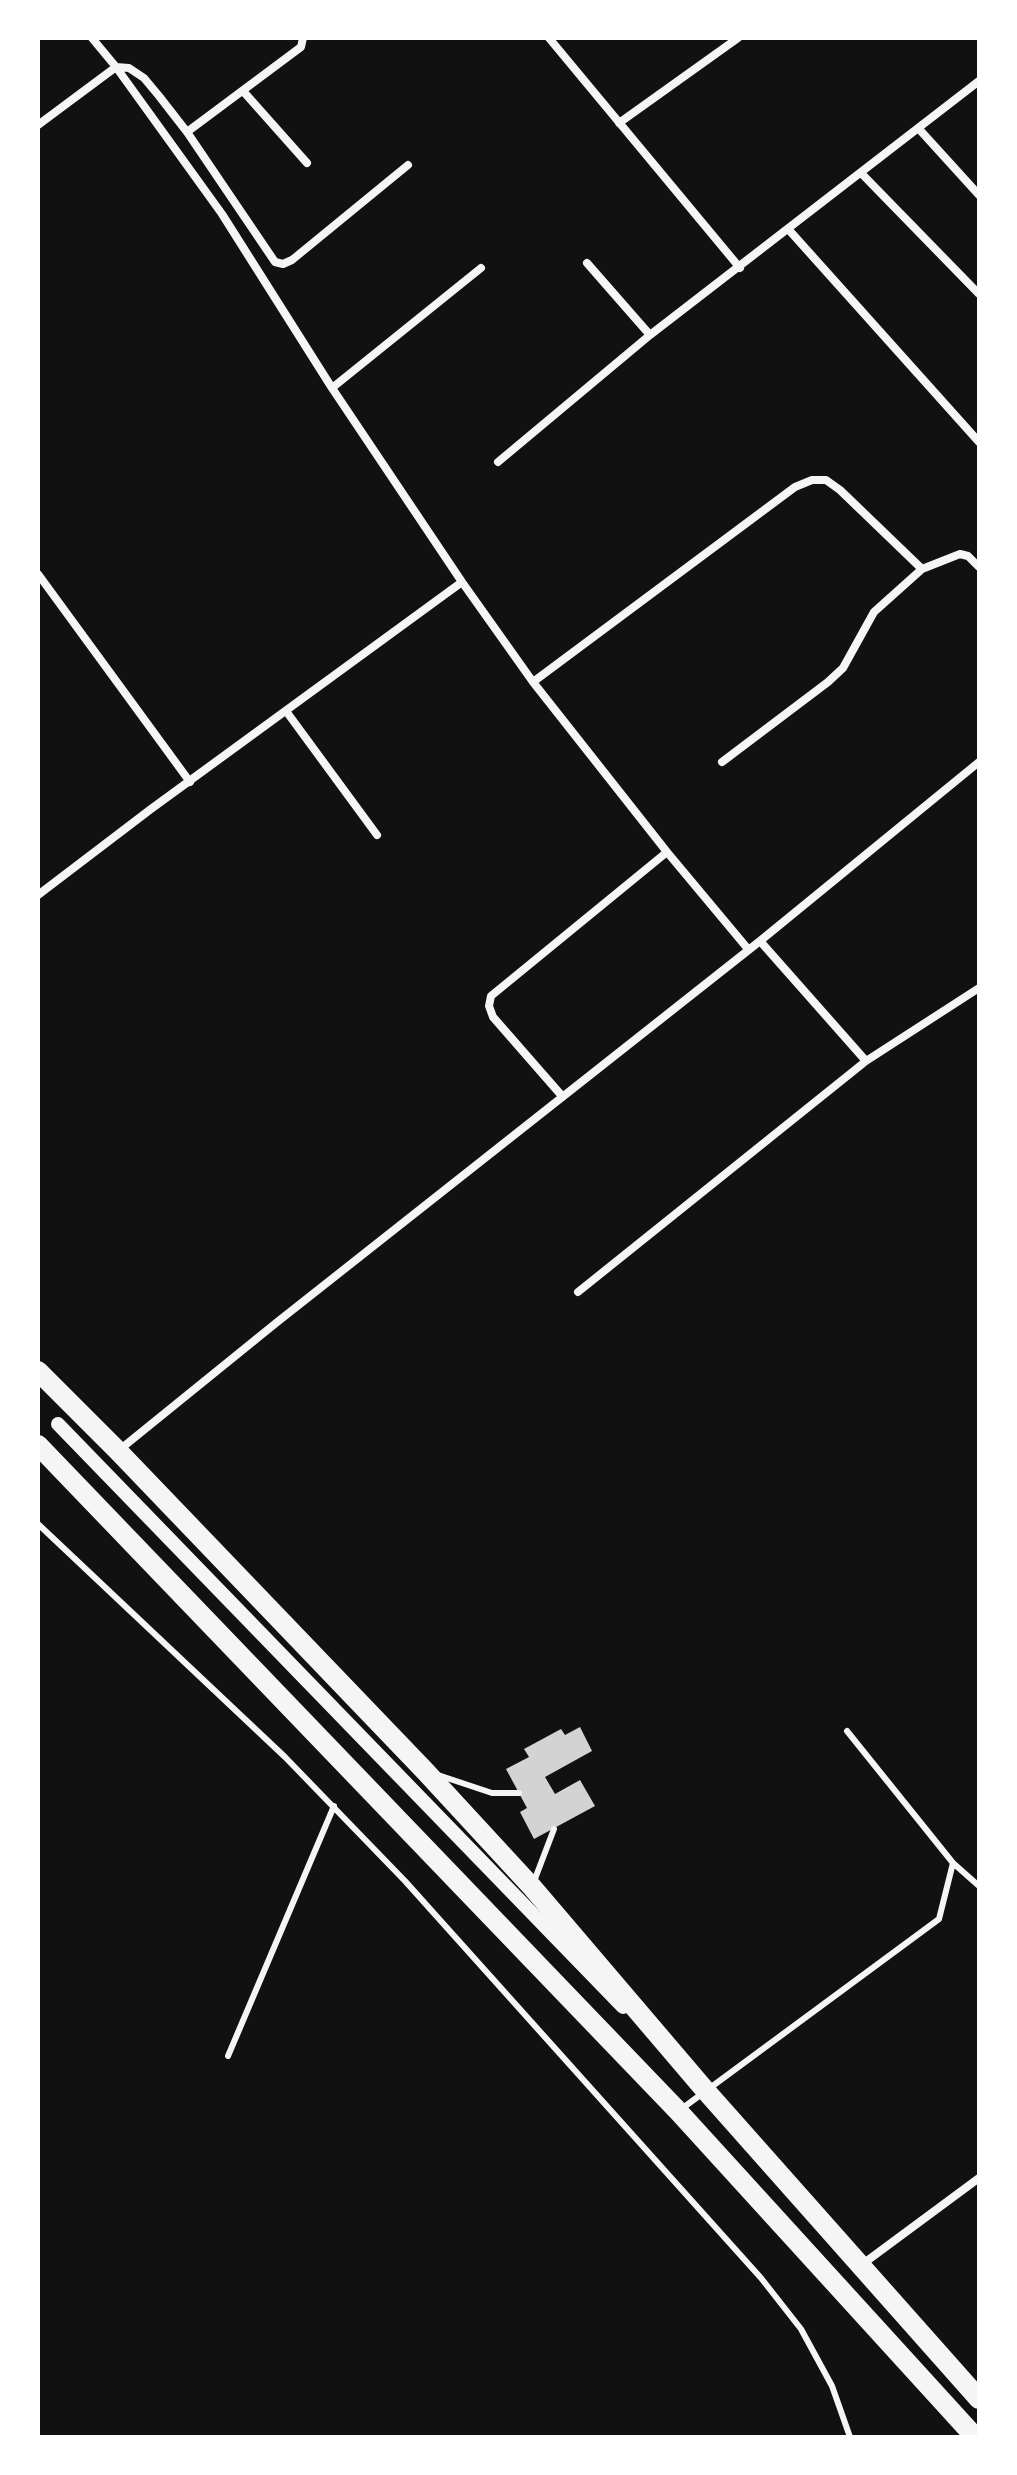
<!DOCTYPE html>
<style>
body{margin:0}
#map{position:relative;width:1017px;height:2475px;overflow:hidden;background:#111;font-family:"Noto Sans",sans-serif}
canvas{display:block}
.frame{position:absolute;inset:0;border:40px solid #fff;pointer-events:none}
</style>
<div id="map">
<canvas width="1017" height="2475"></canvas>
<div class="frame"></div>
</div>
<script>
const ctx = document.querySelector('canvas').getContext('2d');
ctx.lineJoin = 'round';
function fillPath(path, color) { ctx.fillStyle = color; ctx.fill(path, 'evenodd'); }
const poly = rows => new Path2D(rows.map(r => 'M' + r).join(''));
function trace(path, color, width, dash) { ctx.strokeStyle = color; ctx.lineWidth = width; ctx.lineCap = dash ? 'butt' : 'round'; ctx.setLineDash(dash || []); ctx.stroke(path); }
fillPath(poly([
 [580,1727,592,1751,545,1777,555,1794,580,1780,595,1806,534,1839,520,1812,527,1808,506,1769,529,1757,524,1749,561,1729,565,1735]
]), '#d3d3d3');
trace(poly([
 [38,1524,285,1757,405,1881,761,2278,801,2329,832,2386,850,2437],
 [438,1775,492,1793,519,1793],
 [953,1863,979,1886],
 [533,1884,554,1829],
 [228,2056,334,1806],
 [680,2110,939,1919,953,1863,847,1731]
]), '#f5f5f5', 6);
trace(poly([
 [92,38,116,67,222,214,332,388,462,582,533,682,667,852,748,949],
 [549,38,740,268],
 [243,91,307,163],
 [619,123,738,38],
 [38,125,116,67,129,68,144,78,159,96,187,132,275,262,283,264,292,260,408,165],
 [919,129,979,195],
 [187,132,301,47,303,38],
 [862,174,979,294],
 [789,230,979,442],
 [587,263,650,335],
 [332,388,481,268],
 [498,462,650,335,979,81],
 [38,574,190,782],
 [533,682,795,487,812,480,826,480,840,490,922,569],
 [286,711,377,835],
 [722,762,828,682,843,668,874,612,922,569,960,554,968,556,979,567],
 [38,895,151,809,462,582],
 [760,941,866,1061],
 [562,1096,493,1017,489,1006,491,996,667,852],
 [578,1292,866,1061,979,988],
 [118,1451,276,1323,760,941,979,762],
 [860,2266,979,2178]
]), '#f5f5f5', 8);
trace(poly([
 [58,1424,623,2007]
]), '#f5f5f5', 14);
trace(poly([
 [38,1371,118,1451,425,1771,532,1887,705,2090,979,2399],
 [38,1445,678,2111,975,2437]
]), '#f5f5f5', 20);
</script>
